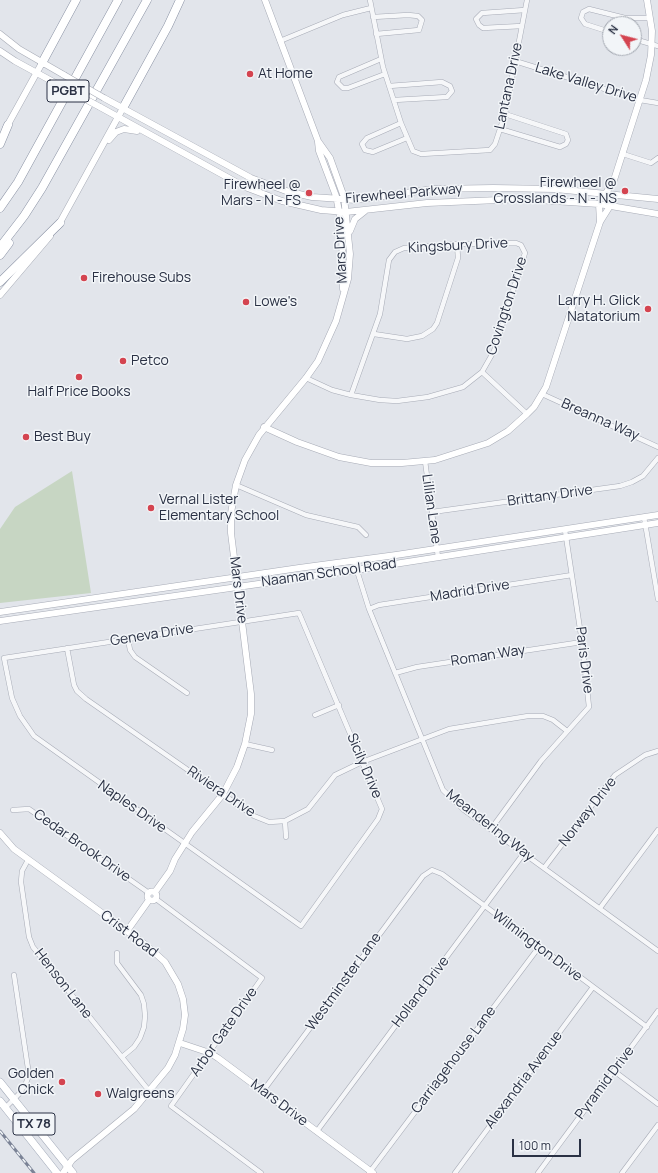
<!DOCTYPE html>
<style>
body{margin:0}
#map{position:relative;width:658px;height:1173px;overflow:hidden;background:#e2e5eb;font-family:Manrope,sans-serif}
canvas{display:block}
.north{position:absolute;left:602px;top:16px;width:40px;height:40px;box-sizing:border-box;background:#f2f5f8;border:1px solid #a2a7b0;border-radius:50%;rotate:306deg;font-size:11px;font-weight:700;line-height:16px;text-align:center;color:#2a3144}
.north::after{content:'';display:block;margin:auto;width:14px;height:18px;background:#d44450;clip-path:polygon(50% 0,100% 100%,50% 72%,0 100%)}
.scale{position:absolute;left:512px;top:1139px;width:69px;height:18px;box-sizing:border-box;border:2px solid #2a3144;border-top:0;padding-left:5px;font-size:12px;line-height:14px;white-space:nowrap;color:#2a3144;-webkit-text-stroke:3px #f2f5f8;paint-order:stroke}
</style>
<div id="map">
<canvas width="658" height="1173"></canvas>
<div class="north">N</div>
<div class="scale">100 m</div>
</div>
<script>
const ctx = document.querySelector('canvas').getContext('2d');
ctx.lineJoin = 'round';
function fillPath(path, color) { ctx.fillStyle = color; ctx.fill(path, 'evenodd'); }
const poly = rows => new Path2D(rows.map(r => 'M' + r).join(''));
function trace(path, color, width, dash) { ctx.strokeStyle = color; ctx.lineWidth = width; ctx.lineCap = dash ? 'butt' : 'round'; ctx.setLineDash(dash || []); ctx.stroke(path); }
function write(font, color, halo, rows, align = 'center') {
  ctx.font = font + ' Manrope,sans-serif'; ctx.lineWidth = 3; ctx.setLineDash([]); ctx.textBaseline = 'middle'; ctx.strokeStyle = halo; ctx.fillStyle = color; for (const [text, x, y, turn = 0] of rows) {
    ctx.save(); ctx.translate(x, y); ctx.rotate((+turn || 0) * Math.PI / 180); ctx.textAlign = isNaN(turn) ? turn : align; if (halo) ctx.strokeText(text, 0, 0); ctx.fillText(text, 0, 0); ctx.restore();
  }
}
fillPath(poly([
 [72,471,91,593,0,603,0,529,15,507]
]), '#c7d6c3');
const street = poly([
 [370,0,383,67,401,123,413,151,421,154,490,150,495,144,505,114,527,0],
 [373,17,408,15,418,16,422,20,419,30,376,34],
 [522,26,483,28,479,25,476,19,482,13,525,10],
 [610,32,585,24,581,18,583,12,589,9,625,18,650,18],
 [634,39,658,46],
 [280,41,343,15,371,8],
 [381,59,339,77,337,82,343,88,348,88,385,74],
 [515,61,640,100,658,103],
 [389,86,442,82,450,86,452,91,447,97,394,100],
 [401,123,367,138,362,144,365,150,373,152,407,138],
 [500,129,560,147,566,144,568,140,566,134,505,114],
 [623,154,651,163,658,158],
 [374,334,407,339,422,336,433,329,437,323,458,258,457,244],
 [482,372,527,414],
 [306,378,332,390,351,395,380,400,397,401,428,397,463,387,482,372,494,351,525,253,521,245,516,243,457,244,404,248,395,252,389,260,380,314,351,395],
 [542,394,658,447],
 [425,461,438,557],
 [236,485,306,515,358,527,366,535],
 [432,512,620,486,632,482,643,476,658,458],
 [644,517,658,599],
 [354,561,369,609,443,790,464,810,658,951],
 [369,609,379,605,572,575],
 [299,613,382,809,378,819,301,926,34,736,20,716,12,698,4,658,299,613],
 [128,639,130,650,135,657,187,693],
 [67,648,74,685,77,691,86,699,254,816,269,822,285,821,308,809,335,775,362,762,449,729,528,716,543,716,553,720,567,731],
 [395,673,417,667,582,642],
 [315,715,339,705],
 [245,744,272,750],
 [13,810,29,809,149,893],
 [285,821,286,837],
 [491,829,541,761,589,707,582,642,565,530],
 [28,860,22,871,21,882,29,937,33,947,150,1092],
 [544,868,615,775,645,755,658,751],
 [156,899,262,978,171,1106,261,1173],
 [600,908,658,830],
 [117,953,117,963,141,995,144,1004,145,1016,144,1027,140,1038,134,1047,122,1057],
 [614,1071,658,1104],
 [263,1091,423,876,432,870,442,874,647,1027],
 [5,1108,19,1094,26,1083,29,1075,14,975],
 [317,1131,524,853],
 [369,1173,539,947],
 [455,1173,593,987],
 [538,1173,658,1011],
 [622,1173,658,1125]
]);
const secondary = poly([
 [0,34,19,49,64,75],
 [0,51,15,61,59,85],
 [104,98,251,178,286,191,312,197,356,200,433,189,493,188,555,189,658,199],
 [100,107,245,187,282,201,321,210,346,212,427,203,523,199,599,204,658,214],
 [6,128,42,63],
 [109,140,116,132,124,129,137,131],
 [318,142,319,151,336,196,339,211,342,229,343,289],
 [606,193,614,180,646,80,651,55,652,31,647,0],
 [599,204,600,222],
 [58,226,123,108],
 [350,231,355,219,365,211],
 [0,295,50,236],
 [264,427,297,442,339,457,371,463,402,463,435,460,488,443,508,431,527,414,534,407,546,387,600,222,610,206],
 [0,612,299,568,396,555,658,515],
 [0,621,356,570,658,523],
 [0,833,14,849,146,945,165,962,178,984,183,999,185,1015,183,1029,175,1055,168,1068,134,1109,72,1160,63,1173],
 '147.5 896a4.5 4.5 0 1 1 9 0a4.5 4.5 0 1 1-9 0Z',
 [155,892,170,871,175,859,192,832,223,794,237,767,245,744,251,714,251,694,231,533,231,513,236,485,245,460,259,435,306,378,318,361,336,321,348,279,350,254,344,197,330,158,318,141,265,0],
 [127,931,149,900],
 [180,1043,210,1053,218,1058,373,1173]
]);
const primary = poly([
 [0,1082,73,1173],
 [0,1101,57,1173]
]);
const highway = poly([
 [42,63,76,0],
 [123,108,168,26,180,0],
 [0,144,8,125],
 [0,208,18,182,118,0],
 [0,247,24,216,42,188,147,0],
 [0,255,9,243],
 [0,282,60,223]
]);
trace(street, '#a7abb6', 5.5);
trace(secondary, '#a7abb6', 7);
trace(primary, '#a1a9b8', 8);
trace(highway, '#8991a3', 9);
trace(street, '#f6f7f9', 4.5);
trace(secondary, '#fff', 6);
trace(primary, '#fff', 7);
trace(highway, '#fff', 8);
const rail = poly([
 [0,1131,34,1173]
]);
trace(rail, '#7b8396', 3);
trace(rail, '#f2f5f8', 1.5, [4.5]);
const secondaryBridge = poly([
 [64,75,104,98],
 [59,85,100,107]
]);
trace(secondaryBridge, '#a7abb6', 7, []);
trace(secondaryBridge, '#fff', 6);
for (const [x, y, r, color] of [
 [250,74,4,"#d44450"],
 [625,191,4,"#d44450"],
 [309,193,4,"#d44450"],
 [84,278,4,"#d44450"],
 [246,302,4,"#d44450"],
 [648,309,4,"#d44450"],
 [123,361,4,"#d44450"],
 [79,377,4,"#d44450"],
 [26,437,4,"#d44450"],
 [151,508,4,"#d44450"],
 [62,1082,4,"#d44450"],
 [98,1094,4,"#d44450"]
]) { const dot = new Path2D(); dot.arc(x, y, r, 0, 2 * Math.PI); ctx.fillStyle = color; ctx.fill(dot); trace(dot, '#f2f5f8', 1.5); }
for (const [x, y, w] of [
 [68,91,42],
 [34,1124,42]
]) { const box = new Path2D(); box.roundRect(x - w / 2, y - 11, w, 22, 3); ctx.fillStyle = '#f2f5f8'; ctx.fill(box); trace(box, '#2a3144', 1); }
write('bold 13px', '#2a3144', null, [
 ["PGBT",68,91],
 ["TX 78",34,1124]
]);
write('14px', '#2a3144', '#f2f5f8', [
 ["At Home",258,74],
 ["Firewheel @",617,183,"right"],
 ["Crosslands - N - NS",617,199,"right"],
 ["Firewheel @",301,185,"right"],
 ["Mars - N - FS",301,201,"right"],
 ["Firehouse Subs",92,278],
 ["Larry H. Glick",640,301,"right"],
 ["Natatorium",640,317,"right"],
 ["Lowe's",254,302],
 ["Petco",131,361],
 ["Half Price Books",79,392,"center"],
 ["Best Buy",34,437],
 ["Vernal Lister",159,500],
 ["Elementary School",159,516],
 ["Golden",54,1074,"right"],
 ["Chick",54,1090,"right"],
 ["Walgreens",106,1094]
], 'left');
write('14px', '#2a3144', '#f2f5f8', [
 ["Lake Valley Drive",586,83,17],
 ["Lantana Drive",509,86,-78],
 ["Firewheel Parkway",404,194,-5],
 ["Kingsbury Drive",458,246,-3],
 ["Mars Drive",341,250,-93],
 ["Covington Drive",507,306,-72],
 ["Breanna Way",600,420,24],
 ["Brittany Drive",550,496,-8],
 ["Lillian Lane",431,509,82],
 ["Naaman School Road",329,573,-8],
 ["Mars Drive",238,590,83],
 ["Madrid Drive",470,591,-9],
 ["Geneva Drive",152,635,-9],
 ["Roman Way",488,656,-9],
 ["Paris Drive",584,660,83],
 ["Sicily Drive",364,766,67],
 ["Riviera Drive",221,792,34],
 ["Naples Drive",132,807,35],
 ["Norway Drive",588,812,-52],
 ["Meandering Way",490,826,38],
 ["Cedar Brook Drive",82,846,35],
 ["Crist Road",129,934,37],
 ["Wilmington Drive",537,946,37],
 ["Westminster Lane",344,982,-54],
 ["Henson Lane",63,984,52],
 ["Holland Drive",421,992,-53],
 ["Arbor Gate Drive",224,1032,-55],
 ["Carriagehouse Lane",454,1060,-53],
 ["Alexandria Avenue",524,1080,-53],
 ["Pyramid Drive",605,1083,-53],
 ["Mars Drive",279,1103,37]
]);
</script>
